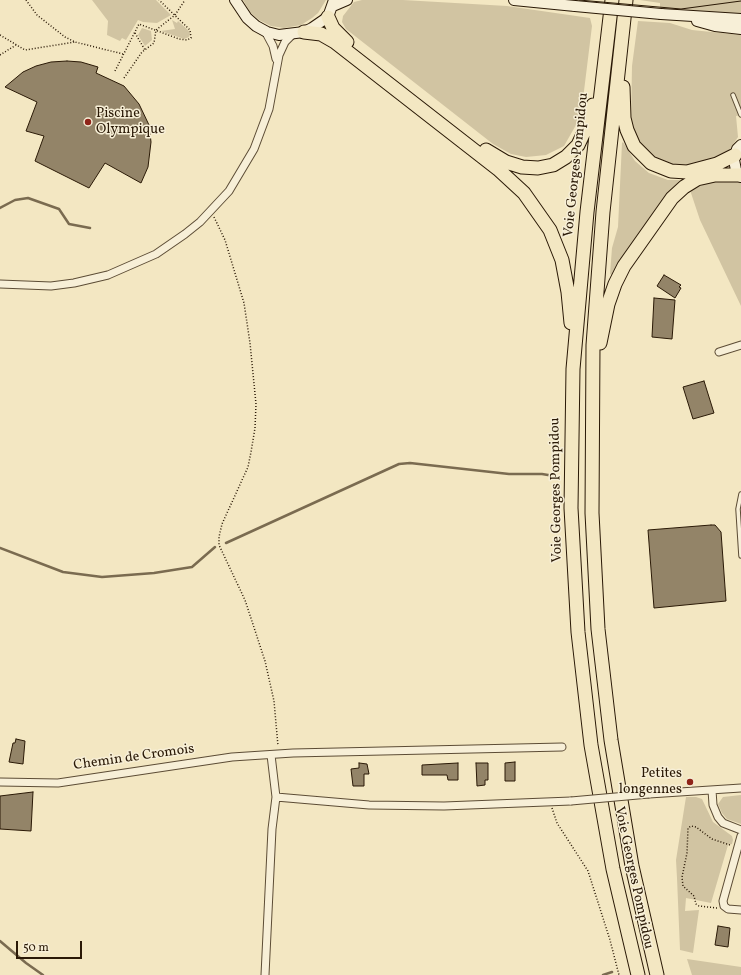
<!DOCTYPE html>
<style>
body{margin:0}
#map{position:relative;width:741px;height:975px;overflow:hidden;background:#f3e7c2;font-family:Vollkorn,serif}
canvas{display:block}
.scale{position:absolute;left:16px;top:941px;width:66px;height:18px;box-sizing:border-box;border:2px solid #2a1906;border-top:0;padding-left:5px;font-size:12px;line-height:14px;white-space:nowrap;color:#2a1906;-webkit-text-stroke:3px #f7efd7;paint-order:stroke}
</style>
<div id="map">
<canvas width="741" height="975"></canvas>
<div class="scale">50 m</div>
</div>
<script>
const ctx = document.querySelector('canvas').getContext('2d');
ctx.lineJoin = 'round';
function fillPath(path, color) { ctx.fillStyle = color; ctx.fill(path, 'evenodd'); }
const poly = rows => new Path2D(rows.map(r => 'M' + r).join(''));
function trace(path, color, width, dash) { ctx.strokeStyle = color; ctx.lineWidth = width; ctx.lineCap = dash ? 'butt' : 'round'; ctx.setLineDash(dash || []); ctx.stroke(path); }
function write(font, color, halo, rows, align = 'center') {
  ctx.font = font + ' Vollkorn,serif'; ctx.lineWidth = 3; ctx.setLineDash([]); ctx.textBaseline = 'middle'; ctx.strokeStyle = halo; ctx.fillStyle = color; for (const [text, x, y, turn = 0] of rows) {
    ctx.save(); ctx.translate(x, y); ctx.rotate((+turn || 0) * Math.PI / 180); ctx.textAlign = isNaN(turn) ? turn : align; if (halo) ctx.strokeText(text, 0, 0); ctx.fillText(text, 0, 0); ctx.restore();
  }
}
fillPath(poly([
 [92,0,156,0,171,15,157,23,143,22,138,20,126,40,122,38,120,41,107,35,108,21],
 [243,0,326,0,318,13,312,18,301,25,284,28,271,26,259,20,250,12],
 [362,0,403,0,507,6,590,18,592,26,583,99,576,125,564,146,546,155,526,157,511,154,493,144,346,29,342,22,343,16,354,2],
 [640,0,741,0,741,15,660,9,660,3],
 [172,20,177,23,178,21,188,30,190,33,189,37,184,39,161,31,175,29],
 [638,21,670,23,692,30,741,35,741,115,736,116,738,137,726,155,700,165,680,166,660,162,642,149,631,123,632,66],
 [142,28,151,31,152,40,145,46,138,35],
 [623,142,635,161,649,173,668,180,680,180,659,204,612,275,610,274,612,248,618,227,622,143],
 [719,179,737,180,741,183,741,306,700,220,690,190],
 [741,795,741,824,727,819,722,813,718,804,723,797],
 [686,797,696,797,702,799,713,822,732,836,733,840,732,844,728,845,711,903,686,898,685,911,699,910,693,953,680,950,677,878,676,860],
 [687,959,741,967,741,975,692,975]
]), '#d1c4a2');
trace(poly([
 [0,208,15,200,28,198,59,209,69,224,90,228],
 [226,543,399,464,410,463,509,474,542,474,554,476],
 [0,548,63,572,102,577,154,573,192,567,215,547],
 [0,941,26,963,43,975],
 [603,975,612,972]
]), '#7a6b50', 2.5);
const building = poly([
 [67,61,81,62,98,67,96,73,124,86,139,104,149,125,151,142,148,167,141,183,105,163,89,188,35,161,44,136,26,131,37,102,5,87,23,72,36,66,51,62,67,61],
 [664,275,681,285,679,287,681,288,675,298,657,286,664,275],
 [654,298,675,300,672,339,652,337,654,298],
 [704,381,714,413,693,419,683,387,704,381],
 [711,525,715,525,721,532,726,601,654,608,648,530,711,525],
 [16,739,25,741,23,764,9,762,13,743,15,743,16,739],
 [515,762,515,781,505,781,505,763,515,762],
 [359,763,367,764,369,774,364,774,364,786,353,786,351,769,359,768,359,763],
 [458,763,458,780,448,780,447,775,422,775,422,765,458,763],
 [476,763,488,763,488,780,485,780,485,785,477,786,476,763],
 [33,792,31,831,0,829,0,796,33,792],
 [718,926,730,928,728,947,715,945,718,926]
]);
fillPath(building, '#938468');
trace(building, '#2a1906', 1);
const lane = poly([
 [733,95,741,115],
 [741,494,738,509,741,556]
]);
const street = poly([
 [265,31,273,46,276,59],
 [0,284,51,286,74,283,108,275,156,254,185,234,200,222,229,191,254,149,269,109,279,55,285,42,293,34],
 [719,352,741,345],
 [0,782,58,783,232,757,293,753,562,747],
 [712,790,713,805,718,817,723,823,741,830],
 [649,794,741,788],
 [276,797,369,805,444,806,571,801],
 [741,836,723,901,724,906,728,909,741,910],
 [265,975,272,829,276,797,271,755]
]);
const secondary = poly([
 [235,0,247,18,256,26,267,32,279,35,304,32,312,28,328,17,334,0],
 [514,0,575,6],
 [333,6,347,0],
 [661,14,741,19],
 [697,21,715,26,741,29],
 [741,145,737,149,734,160,736,170,741,177]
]);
const highway = poly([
 [612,0,587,212,573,369,571,508,578,632,591,745,613,869,638,975],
 [626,0,603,212,593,345,592,513,598,629,611,740,632,866,657,975],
 [328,17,333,28,347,42],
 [304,32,321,34,335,42,498,169,524,193,550,230,562,260,568,292,571,323],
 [623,87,624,118,627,130,634,146,651,163,671,171,687,172,717,164,735,155],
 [486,150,506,162,522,167,538,168,553,165,566,157,578,145,585,130,593,105],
 [600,343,608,304,615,284,624,266,672,198,684,187,697,179,715,175,739,175]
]);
trace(lane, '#5c4c35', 5.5);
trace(street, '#5c4c35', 9);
trace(secondary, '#2a1906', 12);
trace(highway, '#2a1906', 15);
trace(poly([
 [26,0,37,15,65,37,75,42,123,54],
 [135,33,145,50],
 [0,35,25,50,75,42],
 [0,55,16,45],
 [115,71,139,24,179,39,187,40,191,38,190,30,159,0],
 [124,78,142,52,154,43,156,30,175,15,185,0],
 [214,217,225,240,244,303,250,343,256,404,255,428,251,452,248,467,222,524,219,537,219,545,245,600,265,661,274,701,278,746],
 [552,808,557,823,588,871,610,940,619,975],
 [717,908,699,906,696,904,694,896,683,886,682,877,687,853,688,828,691,826,696,827,712,839,730,845]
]), '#2a1906', 1.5, [1, 2]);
trace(lane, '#f7efd7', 3.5);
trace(street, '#f7efd7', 7);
trace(secondary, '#f7efd7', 10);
trace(highway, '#f3e7c2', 13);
trace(poly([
 [579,0,681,9,741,1]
]), '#2a1906', 1);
const streetBridge = poly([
 [571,801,649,794]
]);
const secondaryBridge = poly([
 [575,6,661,14]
]);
trace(streetBridge, '#5c4c35', 9, []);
trace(secondaryBridge, '#2a1906', 12, []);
trace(streetBridge, '#f7efd7', 7);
trace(secondaryBridge, '#f7efd7', 10);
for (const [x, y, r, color] of [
 [88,122,4,"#8f2418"],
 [690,782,4,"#8f2418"]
]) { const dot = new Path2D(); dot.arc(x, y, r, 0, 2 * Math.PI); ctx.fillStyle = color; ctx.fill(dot); trace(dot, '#f7efd7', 1.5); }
write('14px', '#2a1906', '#f7efd7', [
 ["Piscine",96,114],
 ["Olympique",96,130],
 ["Petites",682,774,"right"],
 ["longennes",682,790,"right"]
], 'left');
write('14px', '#2a1906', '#f7efd7', [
 ["Voie Georges Pompidou",577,165,-84],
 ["Voie Georges Pompidou",557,490,-91],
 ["Chemin de Cromois",134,758,-8],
 ["Voie Georges Pompidou",633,878,78]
]);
</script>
